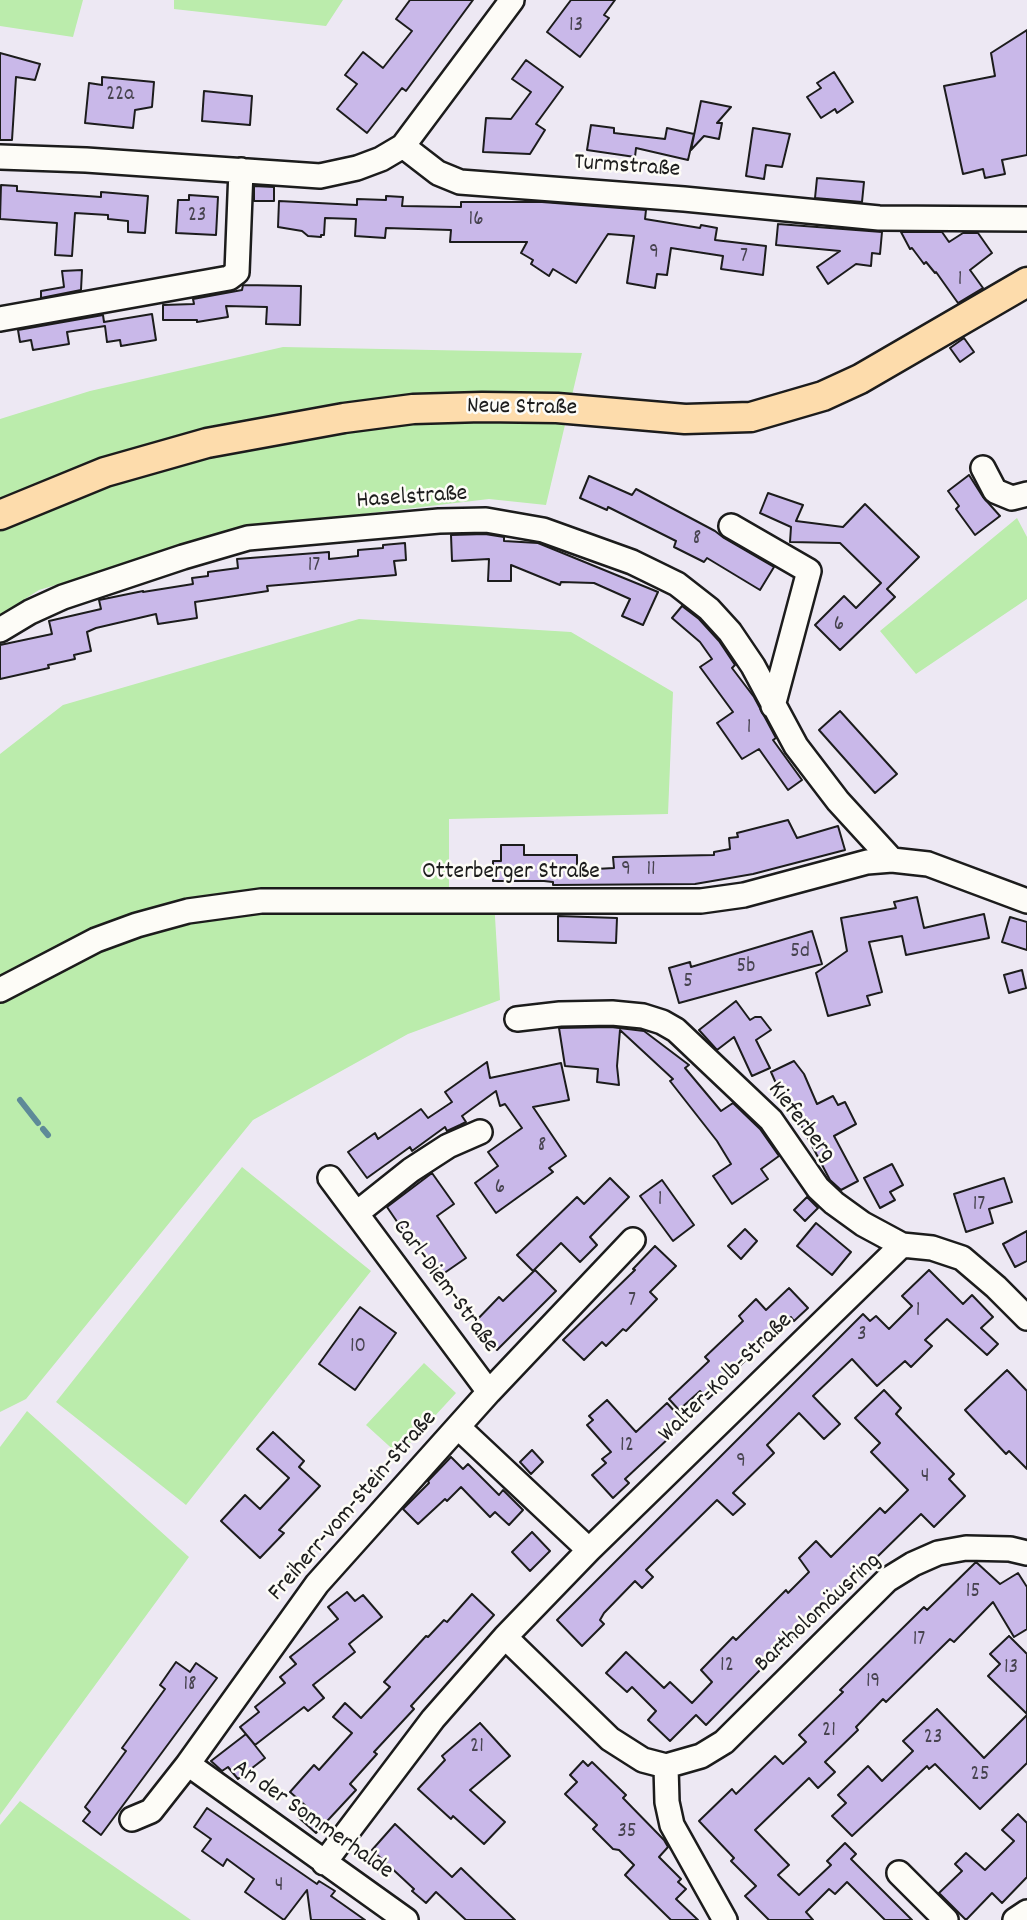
<!DOCTYPE html>
<meta charset="utf-8">
<style>
body{margin:0}
canvas{display:block;background:#ede8f3}
</style>
<canvas width="1027" height="1920"></canvas>
<script>
const ctx = document.querySelector('canvas').getContext('2d');
ctx.lineJoin = 'round';
function fillPath(path, color) { ctx.fillStyle = color; ctx.fill(path, 'evenodd'); }
const poly = rows => new Path2D(rows.map(r => 'M' + r).join(''));
function trace(path, color, width, dash) { ctx.strokeStyle = color; ctx.lineWidth = width; ctx.lineCap = dash ? 'butt' : 'round'; ctx.setLineDash(dash || []); ctx.stroke(path); }
function write(font, color, halo, rows, align = 'center') {
  ctx.font = font + ' Dekko,sans-serif'; ctx.lineWidth = 5; ctx.setLineDash([]); ctx.textBaseline = 'middle'; ctx.strokeStyle = halo; ctx.fillStyle = color; for (const [text, x, y, turn = 0] of rows) {
    ctx.save(); ctx.translate(x, y); ctx.rotate((+turn || 0) * Math.PI / 180); ctx.textAlign = isNaN(turn) ? turn : align; if (halo) ctx.strokeText(text, 0, 0); ctx.fillText(text, 0, 0); ctx.restore();
  }
}
fillPath(poly([
 [0,0,83,0,73,37,0,26],
 [174,0,343,0,326,26,174,9],
 [283,347,582,353,546,505,489,499,245,528,39,590,0,615,0,419,90,391],
 [1017,518,1027,537,1027,599,916,674,880,631],
 [359,619,571,632,673,692,668,814,449,819,449,899,494,900,500,1000,408,1034,253,1120,26,1399,0,1412,0,754,63,705],
 [242,1167,371,1271,186,1505,56,1402],
 [424,1363,456,1393,399,1455,366,1425],
 [27,1411,189,1557,0,1815,0,1447],
 [20,1801,191,1920,0,1920,0,1825]
]), '#bbecac');
trace(poly([
 [20,1100,38,1123],
 [43,1129,48,1135]
]), '#5e8a98', 6);
const building = poly([
 [410,0,473,0,406,91,402,88,367,133,337,109,357,84,345,75,363,52,383,68,412,31,396,19,410,0],
 [571,0,615,0,604,15,609,18,580,57,547,32,571,0],
 [1027,30,1027,155,1002,160,1005,174,985,178,983,169,963,174,944,86,995,76,991,53,1027,30],
 [0,53,40,64,35,80,16,77,12,140,0,140,0,53],
 [526,60,563,87,536,124,545,130,530,154,483,152,486,118,511,119,531,92,512,79,526,60],
 [834,72,853,102,837,113,835,109,821,118,807,97,821,88,817,83,834,72],
 [102,77,154,82,152,107,135,110,133,128,85,123,89,83,102,85,102,77],
 [204,91,252,96,250,125,202,121,204,91],
 [701,101,731,107,717,123,722,123,719,139,704,136,691,150,701,101],
 [591,125,614,128,614,133,665,139,667,128,694,134,688,160,636,148,635,157,587,150,591,125],
 [753,128,790,134,782,167,766,165,764,179,746,176,753,128],
 [817,178,864,182,862,202,815,198,817,178],
 [1,185,17,186,17,191,101,197,101,192,148,196,145,233,128,232,128,221,108,219,108,215,75,213,72,256,55,255,57,223,0,219,1,185],
 [254,186,274,187,274,201,254,201,254,186],
 [189,195,218,197,216,235,176,233,178,200,189,200,189,195],
 [386,196,403,197,402,206,461,207,461,202,542,202,646,210,645,219,700,228,701,225,717,228,715,240,766,246,763,275,721,269,723,256,671,248,667,275,657,274,655,288,627,283,634,236,608,234,576,283,553,269,549,276,531,264,533,260,521,253,527,242,450,242,451,230,386,228,385,238,355,236,356,219,325,218,324,235,321,235,321,237,308,236,302,231,278,227,279,201,357,205,357,199,386,200,386,196],
 [778,224,882,232,880,254,872,253,871,266,856,264,828,284,817,267,840,251,776,245,778,224],
 [901,232,942,232,949,242,963,233,978,233,992,253,970,270,983,288,958,303,936,272,935,273,926,262,924,264,912,248,910,249,901,232],
 [82,270,81,290,41,298,41,291,64,287,62,271,82,270],
 [243,285,301,286,300,325,266,324,267,307,226,306,228,317,197,322,197,320,163,320,163,305,194,304,193,299,242,290,243,285],
 [152,314,156,340,121,346,120,340,107,342,105,326,67,332,69,344,33,350,31,340,20,342,18,330,103,315,104,322,152,314],
 [964,338,974,352,960,362,950,348,964,338],
 [969,475,983,497,1000,516,975,535,956,509,959,506,948,491,969,475],
 [589,476,632,495,636,489,715,531,724,538,774,567,760,590,707,558,704,562,674,547,676,541,608,507,607,510,580,498,589,476],
 [768,493,803,505,796,521,843,527,865,504,919,557,887,589,895,597,840,650,815,625,844,596,856,608,881,583,840,543,790,542,791,527,760,513,768,493],
 [485,534,504,537,504,541,538,543,658,592,643,625,622,616,630,599,594,583,561,582,560,585,511,565,511,581,488,581,489,559,452,561,451,535,485,534],
 [405,543,406,560,394,561,396,575,267,586,268,591,195,602,197,618,158,624,156,614,96,628,87,632,91,651,74,655,75,659,48,665,49,668,0,679,0,645,52,634,49,621,101,609,99,600,143,591,143,592,193,584,192,578,208,576,208,572,238,568,237,559,329,552,329,559,358,556,358,550,383,548,383,545,405,543],
 [682,606,699,619,719,641,735,665,732,668,754,697,776,738,773,740,802,780,788,790,759,749,742,759,717,723,733,712,700,667,712,659,700,642,672,618,682,606],
 [840,711,897,774,875,793,819,730,840,711],
 [788,820,797,838,838,826,845,850,753,874,695,884,553,885,553,882,544,881,493,881,493,861,501,861,501,845,524,845,524,855,577,855,577,870,614,868,613,857,714,855,714,852,730,849,729,838,738,837,737,833,788,820],
 [917,897,924,928,984,914,989,938,906,955,902,936,869,942,882,992,867,996,870,1005,828,1016,816,973,847,951,841,918,896,908,894,902,917,897],
 [558,916,617,918,616,943,558,941,558,916],
 [1010,917,1027,922,1027,950,1002,942,1010,917],
 [812,931,822,964,679,1003,669,968,690,962,691,967,812,931],
 [1022,970,1026,988,1009,993,1004,975,1022,970],
 [736,1001,750,1020,755,1017,761,1017,771,1030,756,1040,770,1068,752,1076,734,1037,717,1050,699,1030,736,1001],
 [611,1027,644,1031,689,1065,685,1068,721,1111,733,1103,760,1129,779,1156,761,1169,768,1179,732,1204,713,1176,731,1164,717,1141,670,1081,673,1079,620,1030,617,1066,619,1085,597,1082,598,1069,565,1066,559,1028,611,1027],
 [794,1061,804,1074,817,1104,833,1096,838,1105,845,1102,856,1124,834,1136,858,1181,841,1190,830,1180,790,1104,786,1106,771,1072,794,1061],
 [487,1062,490,1078,561,1063,569,1100,533,1107,566,1156,549,1168,553,1172,496,1213,475,1183,498,1166,488,1152,522,1128,505,1104,500,1106,496,1091,462,1116,466,1122,460,1125,447,1131,445,1127,412,1151,410,1147,367,1178,348,1152,375,1133,378,1139,421,1109,428,1118,452,1102,445,1092,487,1062],
 [892,1164,903,1185,890,1192,895,1200,880,1208,864,1178,892,1164],
 [432,1173,454,1204,437,1216,466,1258,440,1276,405,1227,402,1229,387,1207,432,1173],
 [610,1178,629,1197,590,1237,597,1245,580,1262,561,1243,533,1271,517,1255,577,1197,584,1204,610,1178],
 [1004,1178,1012,1202,989,1209,993,1223,966,1232,954,1194,1004,1178],
 [662,1180,694,1225,673,1241,640,1196,662,1180],
 [807,1197,818,1208,805,1221,794,1210,807,1197],
 [816,1223,851,1252,832,1275,797,1246,816,1223],
 [745,1229,757,1241,741,1259,728,1246,745,1229],
 [1027,1231,1027,1261,1015,1267,1003,1244,1027,1231],
 [655,1246,676,1266,650,1292,657,1299,626,1331,623,1329,606,1346,602,1342,584,1360,563,1340,635,1270,633,1269,655,1246],
 [535,1270,556,1291,497,1350,472,1325,499,1297,503,1301,535,1270],
 [929,1270,963,1304,972,1295,993,1317,981,1328,998,1344,987,1355,947,1319,925,1340,932,1346,911,1367,905,1361,877,1386,852,1359,813,1396,840,1424,824,1439,799,1413,767,1445,774,1453,733,1493,745,1504,733,1515,717,1500,646,1570,653,1577,642,1588,635,1581,604,1613,600,1620,604,1624,582,1646,557,1620,863,1314,870,1321,876,1316,889,1329,912,1306,902,1296,929,1270],
 [789,1288,808,1308,794,1321,791,1317,728,1377,729,1379,708,1399,700,1391,679,1410,669,1399,709,1361,705,1357,743,1321,739,1316,756,1299,766,1310,789,1288],
 [360,1307,396,1333,355,1390,319,1364,360,1307],
 [1007,1370,1027,1391,1027,1469,1009,1451,1006,1454,965,1410,1007,1370],
 [884,1390,901,1408,896,1414,954,1474,949,1479,965,1496,934,1527,921,1514,874,1560,871,1557,706,1725,696,1715,670,1741,648,1720,656,1711,632,1687,627,1692,606,1673,626,1652,664,1688,670,1682,692,1703,712,1682,701,1670,733,1637,736,1640,786,1590,788,1593,809,1572,799,1558,816,1541,831,1557,880,1508,885,1513,908,1490,871,1452,880,1443,855,1418,884,1390],
 [607,1400,636,1432,667,1403,685,1423,625,1479,629,1483,613,1498,592,1475,606,1463,602,1459,611,1452,587,1425,593,1420,589,1416,607,1400],
 [273,1432,304,1461,299,1467,320,1486,279,1530,284,1533,260,1558,221,1521,245,1495,260,1509,289,1478,257,1449,273,1432],
 [532,1450,543,1462,531,1474,520,1462,532,1450],
 [451,1457,463,1469,468,1464,499,1495,503,1490,523,1510,509,1525,495,1512,490,1517,461,1487,447,1501,445,1499,418,1524,403,1509,429,1483,428,1481,451,1457],
 [532,1532,550,1551,530,1571,512,1552,532,1532],
 [976,1562,1000,1584,1018,1573,1027,1587,1027,1629,1014,1637,993,1602,954,1642,950,1639,886,1702,883,1699,856,1727,858,1730,825,1762,835,1772,818,1788,809,1778,755,1830,789,1865,778,1875,799,1895,831,1865,827,1861,845,1843,856,1854,851,1859,912,1920,885,1920,847,1882,835,1894,829,1889,806,1912,813,1920,769,1920,745,1896,756,1886,731,1861,734,1858,699,1821,732,1789,736,1794,775,1756,783,1764,806,1742,799,1735,843,1692,840,1690,924,1607,927,1610,976,1562],
 [347,1592,355,1601,363,1595,382,1617,349,1644,355,1652,313,1685,324,1698,308,1711,304,1707,255,1745,240,1727,259,1712,255,1707,285,1683,280,1677,296,1664,290,1657,338,1619,328,1607,347,1592],
 [472,1594,494,1615,411,1706,414,1709,374,1752,377,1754,350,1784,356,1790,316,1833,298,1817,307,1807,290,1792,314,1765,319,1770,352,1733,333,1717,345,1703,361,1718,390,1687,384,1682,426,1636,428,1637,444,1620,447,1622,472,1594],
 [1009,1636,1027,1654,1027,1714,988,1676,1000,1664,990,1654,1009,1636],
 [176,1662,190,1672,196,1663,217,1678,101,1835,83,1821,90,1812,85,1807,126,1751,122,1748,165,1689,160,1685,176,1662],
 [937,1709,984,1758,1027,1715,1027,1763,980,1809,935,1764,929,1769,927,1766,852,1836,832,1816,846,1803,838,1795,868,1766,882,1781,913,1751,903,1741,937,1709],
 [480,1723,510,1756,470,1790,505,1822,484,1844,453,1816,451,1819,418,1789,445,1760,442,1756,480,1723],
 [246,1734,265,1758,238,1779,228,1767,222,1771,211,1761,246,1734],
 [583,1761,588,1766,592,1762,626,1795,623,1798,664,1840,668,1847,659,1857,681,1879,678,1882,686,1889,676,1899,698,1920,671,1920,625,1875,634,1865,619,1850,613,1849,593,1829,597,1825,565,1794,577,1782,570,1775,583,1761],
 [207,1808,317,1884,319,1881,335,1891,331,1896,365,1920,311,1920,307,1890,284,1920,245,1892,254,1879,227,1859,223,1866,202,1851,211,1839,194,1827,207,1808],
 [1018,1814,1027,1823,1027,1877,1002,1903,992,1893,966,1920,939,1893,962,1871,955,1864,966,1853,985,1870,1014,1841,1002,1830,1018,1814],
 [395,1824,452,1877,461,1868,515,1920,466,1920,436,1892,426,1903,412,1891,414,1889,372,1850,395,1824]
]);
fillPath(building, '#c9b8e9');
trace(building, '#1c1c1c', 2);
const minor = poly([
 [403,146,512,0],
 [0,157,86,160,320,176,357,168,381,159,403,146,438,173,460,182,684,199,879,218,1027,219],
 [0,319,229,278,237,272,241,170],
 [983,468,995,491,1012,498,1027,494],
 [731,526,809,571,773,706],
 [0,630,30,612,63,597,183,557,248,538,439,521,486,520,543,530,632,562,677,584,709,609,730,632,753,666,796,746,838,801,892,860],
 [0,990,96,940,137,925,188,911,261,901,701,901,744,895,867,862,892,860,928,864,1027,901],
 [517,1019,560,1014,612,1013,643,1016,662,1022,676,1030,771,1120,818,1188,834,1203,863,1224,902,1245,932,1248,962,1258,996,1287,1027,1318],
 [330,1178,489,1392],
 [357,1213,411,1170,448,1146,480,1132],
 [458,1427,589,1550],
 [505,1637,610,1739,643,1760,666,1766,667,1802,672,1825,725,1920],
 [188,1764,406,1920],
 [666,1766,701,1756,724,1742,887,1580,913,1564,938,1553,966,1548,1010,1549,1027,1553],
 [132,1819,151,1811,188,1764,317,1584,489,1392,633,1240],
 [324,1863,433,1719,505,1637,589,1550,902,1245],
 [899,1873,946,1920],
 [1015,1920,1027,1912]
]);
const major = poly([
 [0,515,105,472,207,443,344,418,413,409,482,407,557,408,685,419,751,417,823,396,860,379,1027,282]
]);
trace(minor, '#1c1c1c', 28);
trace(major, '#1c1c1c', 33);
trace(minor, '#fdfcf7', 23);
trace(major, '#fddcac', 28);
write('21px', '#47434f', null, [
 ["13",576,27],
 ["22a",120,96],
 ["23",197,217],
 ["16",476,221],
 ["9",654,254],
 ["7",744,258],
 ["1",960,281],
 ["8",697,540],
 ["17",314,567],
 ["6",839,626],
 ["1",749,729],
 ["9",626,871],
 ["11",651,871],
 ["5d",800,953],
 ["5b",746,968],
 ["5",688,983],
 ["8",542,1147],
 ["6",500,1189],
 ["1",660,1201],
 ["17",979,1206],
 ["7",632,1302],
 ["1",918,1312],
 ["3",862,1336],
 ["10",358,1348],
 ["12",627,1447],
 ["9",741,1463],
 ["4",925,1478],
 ["15",973,1593],
 ["17",919,1641],
 ["12",727,1667],
 ["13",1011,1669],
 ["19",873,1683],
 ["18",190,1686],
 ["21",829,1732],
 ["23",933,1739],
 ["21",477,1748],
 ["25",980,1776],
 ["35",627,1833],
 ["4",279,1887]
]);
write('24px', '#1c1c1c', '#fdfcf7', [
 ["Turmstraße",627,168,4],
 ["Neue Straße",522,409,1],
 ["Haselstraße",412,499,-4],
 ["Otterberger Straße",511,874],
 ["Kieferberg",800,1123,52],
 ["Carl-Diem-Straße",444,1287,53],
 ["Walter-Kolb-Straße",727,1379,-44],
 ["Freiherr-vom-Stein-Straße",354,1507,-49],
 ["Bartholomäusring",819,1614,-43],
 ["An der Sommerhalde",312,1821,35]
]);
</script>
